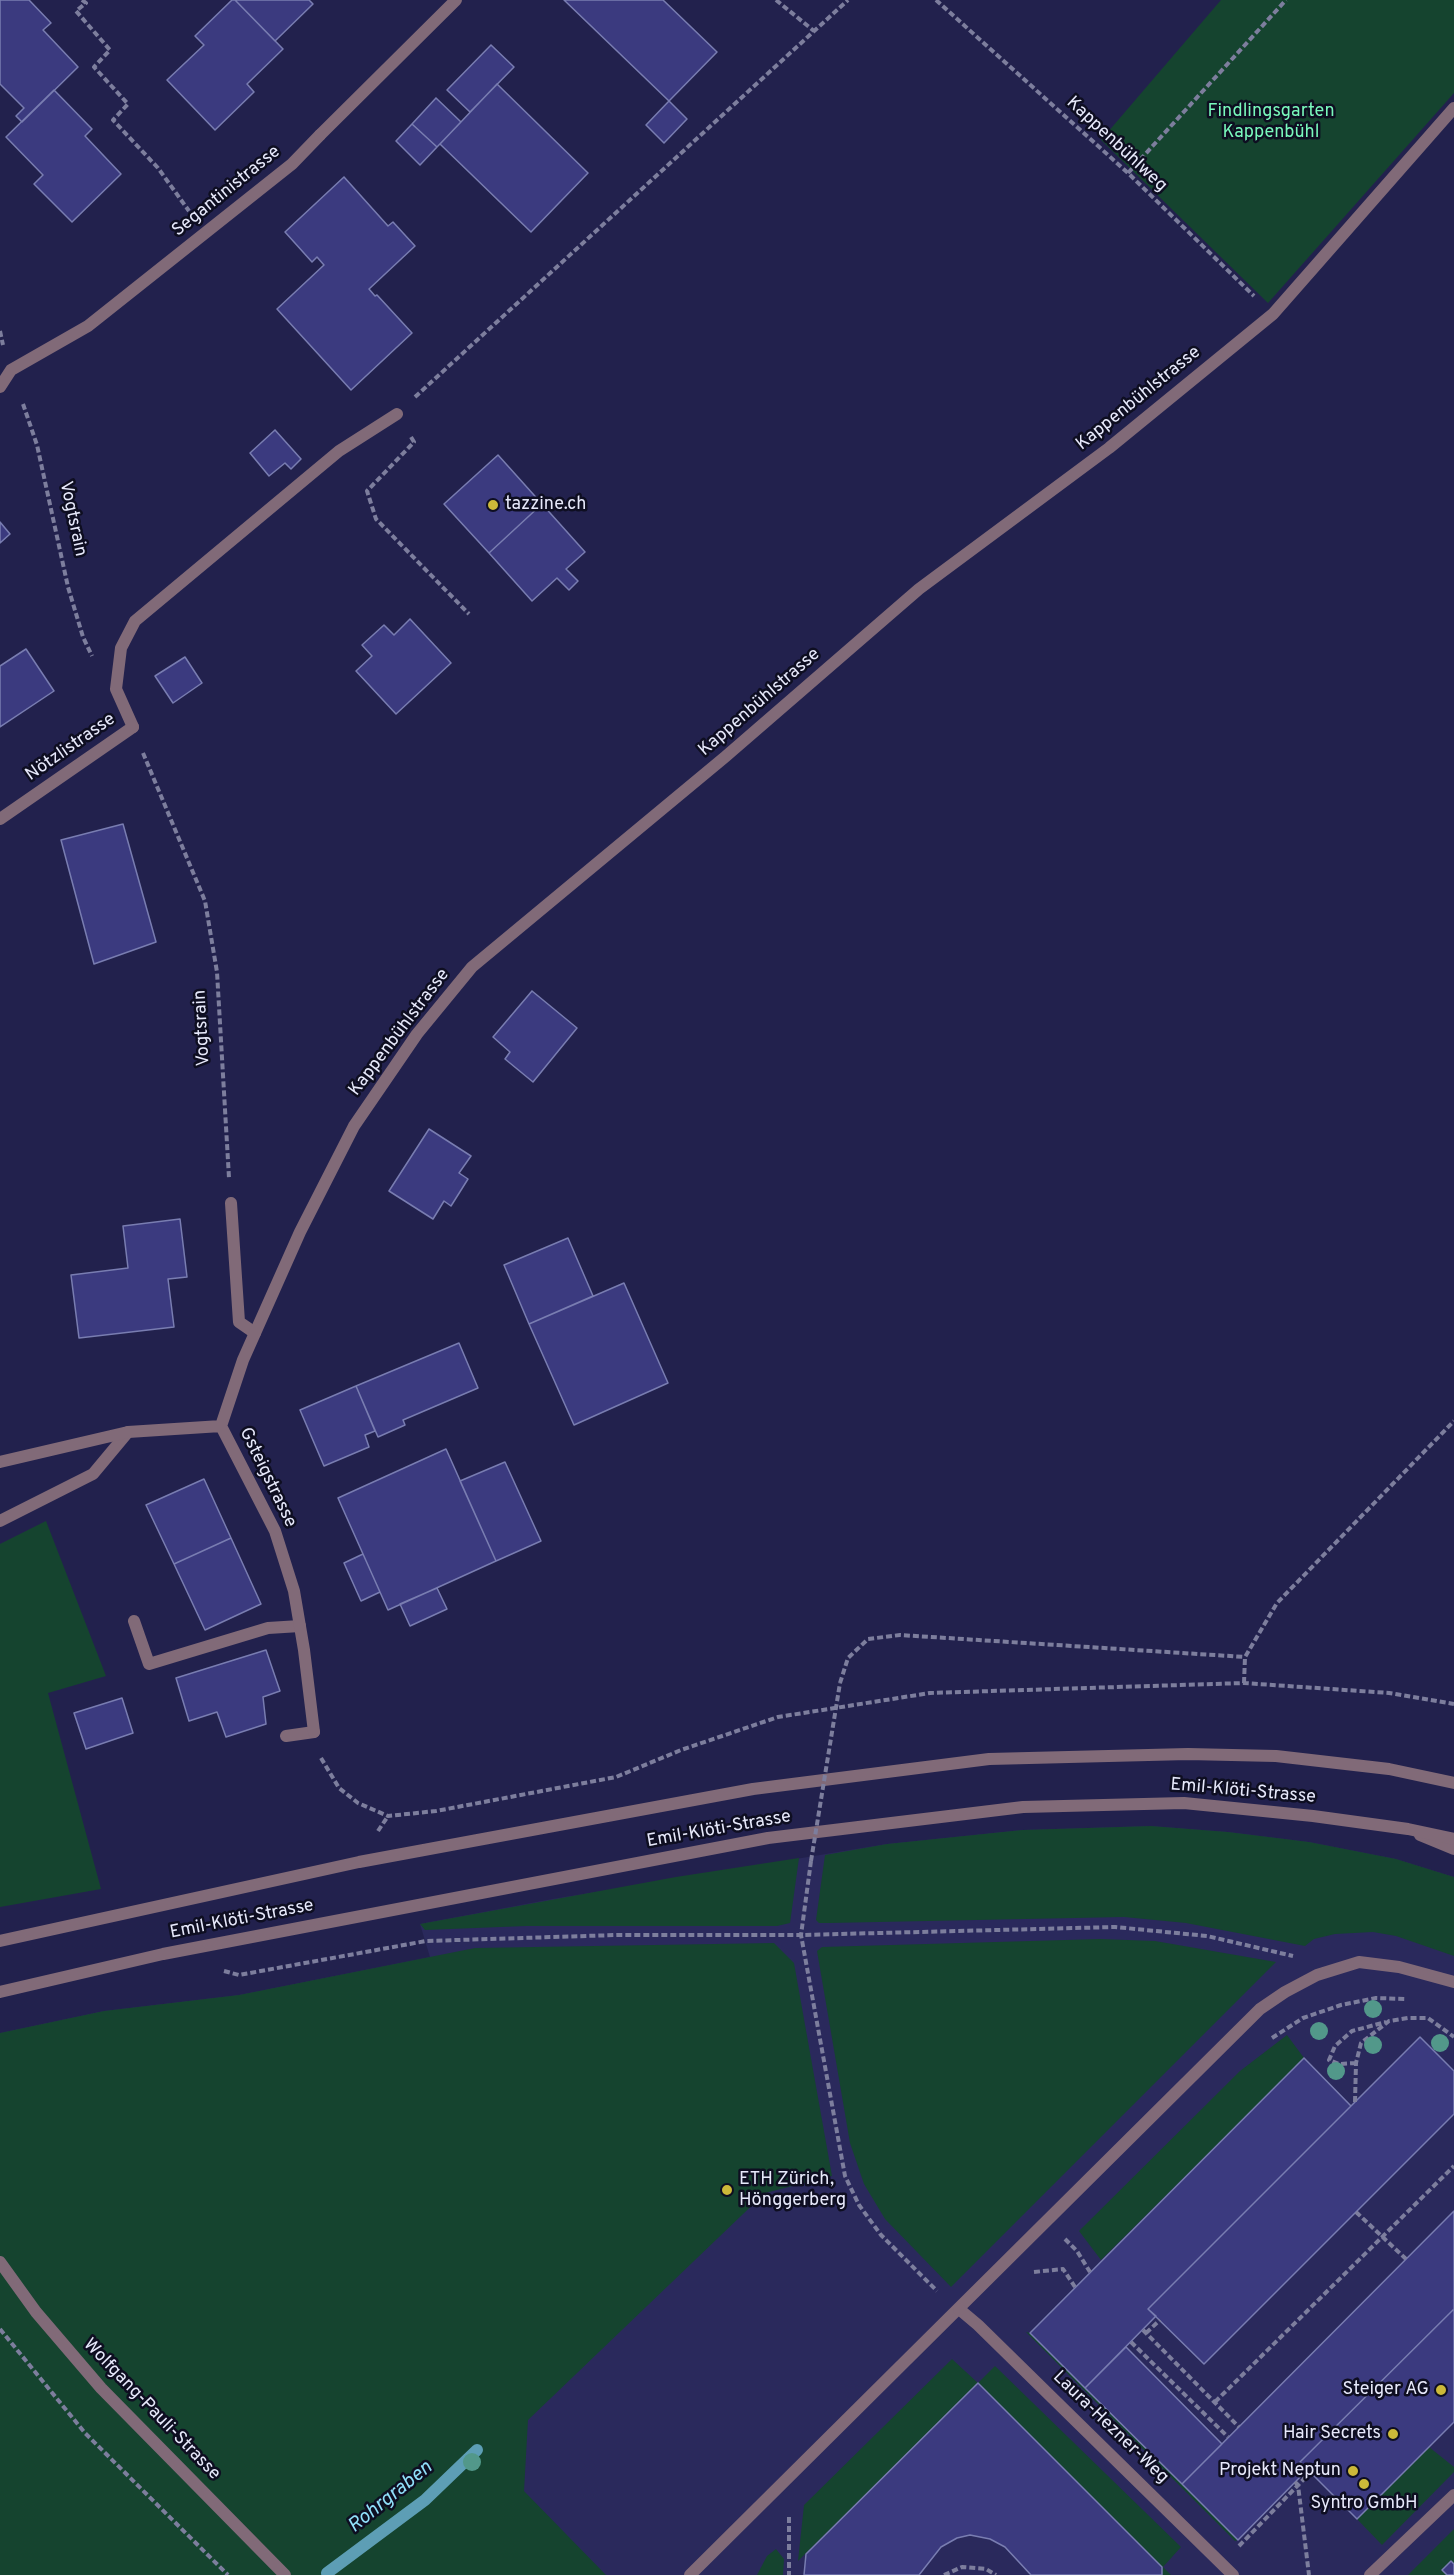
<!DOCTYPE html>
<meta charset="utf-8">
<style>
body{margin:0}
canvas{display:block;background:#22214d}
</style>
<canvas width="1454" height="2575"></canvas>
<script>
const ctx = document.querySelector('canvas').getContext('2d');
ctx.lineJoin = 'round';
function fillPath(path, color) { ctx.fillStyle = color; ctx.fill(path, 'evenodd'); }
const poly = rows => new Path2D(rows.map(r => 'M' + r).join(''));
function trace(path, color, width, dash) { ctx.strokeStyle = color; ctx.lineWidth = width; ctx.lineCap = dash ? 'butt' : 'round'; ctx.setLineDash(dash || []); ctx.stroke(path); }
function write(font, color, halo, rows, align = 'center') {
  ctx.font = font + ' Overpass,sans-serif'; ctx.lineWidth = 5; ctx.setLineDash([]); ctx.textBaseline = 'middle'; ctx.strokeStyle = halo; ctx.fillStyle = color; for (const [text, x, y, turn = 0] of rows) {
    ctx.save(); ctx.translate(x, y); ctx.rotate((+turn || 0) * Math.PI / 180); ctx.textAlign = isNaN(turn) ? turn : align; if (halo) ctx.strokeText(text, 0, 0); ctx.fillText(text, 0, 0); ctx.restore();
  }
}
fillPath(poly([
 [1151,1826,1228,1832,1309,1842,1396,1859,1454,1877,1454,2575,215,2575,0,2033,104,2011,239,1995,430,1957,420,1924,553,1899,887,1844,1022,1830]
]), '#2a295c');
fillPath(poly([
 [1221,0,1454,0,1454,93,1268,303,1101,140],
 [46,1521,106,1676,48,1693,101,1889,0,1907,0,1544],
 [1151,1826,1228,1832,1309,1842,1396,1859,1454,1877,1454,1956,1396,1936,1373,1932,1335,1934,1314,1939,1305,1946,1186,1923,1124,1917,829,1923,819,1923,816,1920,825,1855,887,1844,1022,1830],
 [799,1858,790,1923,777,1926,526,1926,425,1930,420,1924,676,1877],
 [1100,1939,1155,1941,1276,1962,951,2287,885,2219,864,2184,850,2143,817,1951,822,1947],
 [774,1943,794,1963,832,2176,765,2193,528,2420,524,2491,606,2575,0,2575,0,2033,104,2011,239,1995,475,1948],
 [1287,2035,1304,2058,1101,2260,1079,2231,1240,2071],
 [1026,2332,1030,2333,1238,2540,1235,2541],
 [952,2359,978,2383,995,2366,1181,2547,1163,2567,1171,2575,1162,2575,1162,2567,978,2383,798,2561,804,2505],
 [1429,2447,1454,2467,1454,2472,1382,2545,1357,2519],
 [1454,2529,1454,2575,1408,2575],
 [776,2549,784,2559,783,2575,757,2575,767,2556]
]), '#15442f');
trace(poly([
 [327,2573,425,2500,477,2450]
]), '#5d9eb5', 12);
const building = poly([
 [0,0,29,0,51,23,43,30,78,67,22,122,16,116,24,108,0,84,0,0],
 [232,0,235,0,283,49,247,84,254,92,215,130,167,80,204,45,195,36,232,0],
 [235,0,309,0,313,4,275,41,235,0],
 [564,0,663,0,717,52,669,101,564,0],
 [491,45,514,67,470,112,447,90,491,45],
 [497,84,588,173,531,232,440,144,497,84],
 [54,90,92,129,85,136,121,174,72,222,34,184,43,175,6,137,54,90],
 [436,98,461,122,437,147,412,124,436,98],
 [669,101,687,119,664,143,646,125,669,101],
 [412,124,437,147,420,165,396,141,412,124],
 [344,177,388,226,393,222,415,246,369,289,375,296,377,295,412,333,351,390,277,309,324,265,317,257,312,262,285,232,344,177],
 [275,430,301,459,291,469,285,463,269,476,250,453,275,430],
 [498,455,542,504,489,553,444,504,498,455],
 [542,504,585,552,566,569,578,581,569,590,557,578,532,601,489,553,542,504],
 [0,522,10,534,0,543,0,522],
 [410,619,451,663,396,714,356,671,372,656,362,645,384,625,394,635,410,619],
 [26,649,54,691,0,727,0,666,26,649],
 [185,657,202,683,173,703,155,676,185,657],
 [123,824,156,942,94,964,61,840,123,824],
 [532,991,577,1028,533,1082,505,1059,510,1052,493,1037,532,991],
 [429,1129,471,1156,459,1173,468,1179,451,1206,444,1201,433,1219,389,1191,429,1129],
 [180,1219,187,1277,168,1279,174,1327,79,1338,71,1275,128,1268,123,1226,180,1219],
 [568,1238,593,1296,529,1324,504,1265,568,1238],
 [624,1283,668,1383,574,1425,529,1324,624,1283],
 [459,1343,478,1388,403,1420,405,1425,378,1437,356,1386,459,1343],
 [356,1386,375,1431,365,1435,369,1447,324,1466,300,1410,356,1386],
 [446,1449,496,1561,388,1610,338,1498,446,1449],
 [505,1462,541,1541,496,1561,460,1481,505,1462],
 [204,1479,231,1538,174,1564,146,1505,204,1479],
 [231,1538,261,1604,205,1630,174,1564,231,1538],
 [363,1554,380,1592,361,1601,344,1563,363,1554],
 [437,1588,447,1609,410,1626,400,1604,437,1588],
 [266,1650,280,1691,263,1697,266,1724,226,1737,217,1712,189,1721,176,1678,266,1650],
 [122,1698,133,1733,86,1749,74,1713,122,1698],
 [1420,2037,1454,2071,1454,2114,1204,2364,1148,2309,1420,2037],
 [1304,2058,1351,2106,1148,2309,1156,2316,1085,2388,1030,2333,1304,2058],
 [1454,2211,1454,2309,1300,2462,1307,2470,1238,2540,1182,2484,1454,2211],
 [1454,2309,1454,2422,1357,2519,1300,2462,1454,2309],
 [1126,2347,1222,2444,1182,2484,1085,2388,1126,2347],
 [978,2383,1162,2567,1162,2575,1031,2575,1005,2547,990,2539,970,2535,957,2538,941,2547,919,2575,804,2575,806,2554,978,2383],
 [1451,2561,1454,2564,1454,2575,1447,2575,1442,2570,1451,2561]
]);
fillPath(building, '#3b3a7f');
trace(building, '#797db1', 1.5);
trace(poly([
 [82,0,86,3,76,11,110,50,94,67,128,104,113,120,158,168,189,211],
 [776,0,814,31],
 [936,0,1128,173,1254,296],
 [1128,173,1286,0],
 [0,331,3,345],
 [415,397,848,0],
 [23,404,37,445,68,587,83,637,92,656],
 [411,437,414,442,367,491,376,519,469,614],
 [143,753,205,901,217,972,229,1178],
 [840,1683,848,1658,868,1639,900,1635,1245,1657],
 [1244,1683,1245,1657,1277,1603,1454,1421],
 [321,1758,339,1788,358,1803,388,1816,436,1811,616,1777,681,1750,778,1717,930,1693,1244,1683,1389,1693,1454,1704],
 [378,1831,388,1816],
 [811,1861,801,1935,845,2176,859,2205,881,2235,937,2291],
 [224,1971,239,1975,426,1941,617,1935,801,1935,1115,1927,1207,1936,1293,1956],
 [1272,2038,1303,2018,1341,2005,1376,1998,1406,1999],
 [1356,2063,1339,2064,1329,2060,1335,2046,1352,2031,1386,2022],
 [1355,2102,1356,2063,1361,2043,1389,2021,1408,2018,1428,2018,1454,2037],
 [1356,2212,1406,2259],
 [1065,2239,1077,2251,1090,2272],
 [1034,2272,1063,2269,1075,2287],
 [0,2329,85,2433,228,2575],
 [1143,2330,1239,2427],
 [1146,2333,1160,2320],
 [1131,2342,1228,2437],
 [1215,2402,1454,2166],
 [1295,2482,1298,2485,1309,2575],
 [789,2517,789,2575],
 [1239,2546,1304,2479,1307,2470],
 [944,2575,962,2567,986,2569,996,2575]
]), '#7d7e9d', 4, [6, 3]);
trace(poly([
 [0,387,11,370,88,326,292,164,320,135],
 [133,727,116,689,121,648,135,621,339,451,397,414],
 [231,1203,239,1322,255,1333],
 [0,1521,93,1474,128,1432],
 [134,1621,149,1664,268,1628,300,1626],
 [286,1736,314,1732],
 [690,2575,1260,2009,1285,1992,1317,1975,1359,1962,1399,1967,1454,1982]
]), '#816a78', 12);
trace(poly([
 [320,135,456,0],
 [0,819,133,727],
 [221,1426,243,1360,300,1232,354,1126,417,1034,472,967,725,757,919,589,1109,448,1273,314,1454,108],
 [221,1426,275,1531,294,1591,304,1650,314,1732],
 [0,1462,128,1432,221,1426],
 [1420,1835,1454,1849],
 [0,2262,36,2312,101,2388,285,2575],
 [959,2309,978,2325,1233,2575],
 [1370,2575,1454,2495]
]), '#816a78', 12);
trace(poly([
 [0,1941,359,1862,753,1789,989,1759,1188,1754,1276,1756,1389,1769,1454,1783],
 [0,1992,163,1954,768,1838,1023,1807,1184,1803,1313,1816,1408,1829,1454,1839]
]), '#816a78', 12);
trace(poly([
 [811,1861,840,1683]
]), '#7d7e9d', 4, [6, 3]);
ctx.fillStyle = '#52988a';
for (const [x, y] of [
 [1373,2009],
 [1319,2031],
 [1440,2043],
 [1373,2045],
 [1336,2071],
 [472,2462]
]) { ctx.beginPath(); ctx.arc(x, y, 9, 0, 2 * Math.PI); ctx.fill(); }
for (const [x, y, r, color] of [
 [493,505,6,"#ccb939"],
 [727,2190,6,"#ccb939"],
 [1441,2390,6,"#ccb939"],
 [1393,2434,6,"#ccb939"],
 [1353,2471,6,"#ccb939"],
 [1364,2484,6,"#ccb939"]
]) { const dot = new Path2D(); dot.arc(x, y, r, 0, 2 * Math.PI); ctx.fillStyle = color; ctx.fill(dot); trace(dot, '#0e0e21', 2); }
write('18px', '#79f9bc', '#0e0e21', [
 ["Findlingsgarten",1271,112],
 ["Kappenbühl",1271,133]
]);
write('18px', '#e7e9fb', '#0e0e21', [
 ["Kappenbühlweg",1116,145,43],
 ["Segantinistrasse",227,192,-39],
 ["Kappenbühlstrasse",1139,399,-39],
 ["Vogtsrain",72,519,78],
 ["Kappenbühlstrasse",760,703,-41],
 ["Nötzlistrasse",71,748,-35],
 ["Vogtsrain",203,1028,-93],
 ["Kappenbühlstrasse",400,1033,-53],
 ["Gsteigstrasse",267,1478,64],
 ["Emil-Klöti-Strasse",1243,1792,5],
 ["Emil-Klöti-Strasse",719,1830,-10],
 ["Emil-Klöti-Strasse",242,1920,-11],
 ["Wolfgang-Pauli-Strasse",151,2410,46],
 ["Laura-Hezner-Weg",1110,2428,44]
]);
write('18px', '#e7e9fb', '#0e0e21', [
 ["tazzine.ch",505,505,"left"],
 ["ETH Zürich,",739,2180,"left"],
 ["Hönggerberg",739,2201,"left"],
 ["Steiger AG",1429,2390],
 ["Hair Secrets",1381,2434],
 ["Projekt Neptun",1341,2471],
 ["Syntro GmbH",1364,2504,"center"]
], 'right');
write('italic 20px', '#90e0fa', '#0e0e21', [
 ["Rohrgraben",391,2498,-39]
]);
</script>
